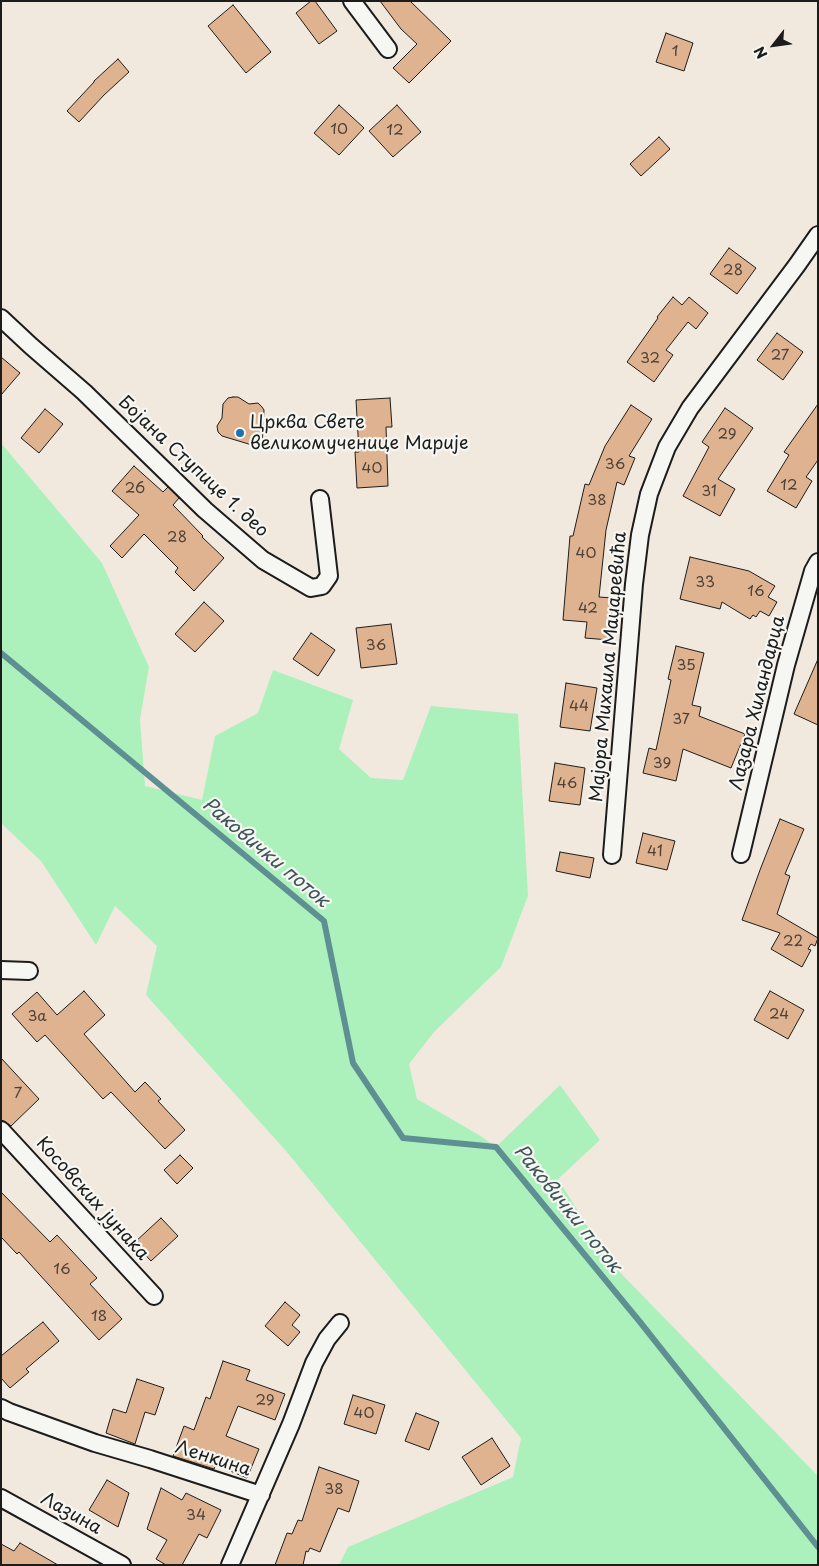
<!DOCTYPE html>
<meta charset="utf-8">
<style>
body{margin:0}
#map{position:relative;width:819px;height:1566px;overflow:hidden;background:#f2e9de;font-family:"Playpen Sans",sans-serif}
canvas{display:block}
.frame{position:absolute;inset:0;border:2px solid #1c1c1c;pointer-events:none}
.north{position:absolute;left:749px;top:20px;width:50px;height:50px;-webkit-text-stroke:4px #f6f6f2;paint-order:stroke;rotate:240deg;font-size:14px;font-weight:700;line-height:20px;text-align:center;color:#1c1c1c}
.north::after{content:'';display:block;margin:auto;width:18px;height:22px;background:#1c1c1c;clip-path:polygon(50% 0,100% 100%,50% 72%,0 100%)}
</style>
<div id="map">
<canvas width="819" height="1566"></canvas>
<div class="frame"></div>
<div class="north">N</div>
</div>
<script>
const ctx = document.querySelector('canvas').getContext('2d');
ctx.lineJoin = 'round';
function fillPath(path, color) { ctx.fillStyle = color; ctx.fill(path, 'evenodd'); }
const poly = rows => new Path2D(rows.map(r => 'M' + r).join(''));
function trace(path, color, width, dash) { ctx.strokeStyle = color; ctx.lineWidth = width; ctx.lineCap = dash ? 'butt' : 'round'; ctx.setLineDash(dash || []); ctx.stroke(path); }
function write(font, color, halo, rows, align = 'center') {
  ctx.font = font + ' "Playpen Sans",sans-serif'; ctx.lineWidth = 4.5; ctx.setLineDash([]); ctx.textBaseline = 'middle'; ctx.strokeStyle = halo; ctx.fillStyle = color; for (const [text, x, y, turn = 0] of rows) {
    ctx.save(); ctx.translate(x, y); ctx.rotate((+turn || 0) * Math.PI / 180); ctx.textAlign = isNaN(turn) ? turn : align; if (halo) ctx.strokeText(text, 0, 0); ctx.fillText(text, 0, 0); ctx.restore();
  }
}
fillPath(poly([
 [1,443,102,563,149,667,140,719,145,786,202,800,215,736,258,713,273,670,353,700,339,749,371,778,403,780,431,706,518,714,528,896,501,967,434,1032,409,1064,417,1099,479,1135,496,1147,560,1085,600,1140,558,1179,609,1261,818,1476,818,1565,339,1565,348,1547,513,1477,521,1438,286,1151,146,995,157,946,115,906,96,945,41,861,1,823]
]), '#acf1bb');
trace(poly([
 [1,653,324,921,353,1063,403,1138,496,1147,640,1322,818,1547]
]), '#5e8f93', 6);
const building = poly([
 [311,1,315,1,337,31,319,44,296,13,311,1],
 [380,1,410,1,451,41,409,83,393,68,417,44,401,29,380,1],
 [233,5,271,52,246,73,208,26,233,5],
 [666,33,693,43,684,71,656,62,666,33],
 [118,59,129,72,104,95,79,122,67,111,94,82,94,81,118,59],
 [339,105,364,128,339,155,314,133,339,105],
 [397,105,421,132,393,157,369,131,397,105],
 [659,137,670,149,641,176,630,164,659,137],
 [729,248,756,268,737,294,710,274,729,248],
 [673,297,682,305,689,297,708,313,696,329,688,322,666,350,673,355,654,382,627,362,658,318,657,317,673,297],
 [777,333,803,352,783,380,757,360,777,333],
 [1,357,20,373,1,395,1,357],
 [233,397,238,397,249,404,258,403,262,407,264,410,262,448,222,436,218,432,217,426,222,418,223,404,228,398,233,397],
 [390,398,392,427,386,427,388,486,357,488,355,452,359,452,356,400,390,398],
 [818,404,818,460,806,477,812,481,796,508,767,491,789,455,784,452,818,404],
 [631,405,652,419,629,456,635,458,624,485,617,482,606,530,599,597,613,598,609,640,585,638,587,622,563,620,570,536,573,536,585,484,589,485,605,446,631,405],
 [725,408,753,428,718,479,735,489,720,516,683,496,709,447,702,442,725,408],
 [45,409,63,424,39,453,21,438,45,409],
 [134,466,163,492,168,487,179,498,173,505,203,536,202,537,224,558,194,591,175,572,178,568,144,534,122,558,110,546,139,515,112,491,134,466],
 [690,557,749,571,775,586,768,597,777,602,769,616,760,611,756,617,753,615,750,619,722,602,720,609,680,599,690,557],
 [204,602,224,621,195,652,175,634,204,602],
 [391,624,397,664,361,668,356,628,391,624],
 [311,633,335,650,318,676,293,659,311,633],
 [676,646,704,653,692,705,701,707,699,716,745,734,731,768,683,749,676,781,643,773,649,748,656,750,671,680,668,679,676,646],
 [818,659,818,725,794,714,818,659],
 [566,683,597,688,590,731,560,727,566,683],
 [555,763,585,768,580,805,549,801,555,763],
 [780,819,804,829,785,874,790,876,777,914,818,938,815,946,811,944,808,949,811,950,802,967,771,949,780,933,742,920,760,870,780,819],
 [643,833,675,841,667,870,636,863,643,833],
 [560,852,594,858,590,878,556,871,560,852],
 [84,991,105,1015,84,1034,135,1092,145,1082,161,1099,158,1101,185,1130,165,1149,111,1092,103,1099,45,1035,37,1042,12,1014,37,992,57,1015,84,991],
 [770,991,804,1010,788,1039,754,1020,770,991],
 [1,1058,39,1099,11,1126,4,1121,1,1120,1,1058],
 [180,1155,193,1168,177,1184,164,1170,180,1155],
 [1,1192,50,1242,57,1235,97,1278,90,1284,122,1319,99,1340,19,1252,17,1254,1,1237,1,1192],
 [161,1218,178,1236,151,1261,134,1243,161,1218],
 [285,1302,300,1315,292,1325,300,1332,288,1346,265,1326,285,1302],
 [43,1322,59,1341,26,1369,29,1372,10,1388,1,1378,1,1356,43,1322],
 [223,1361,250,1370,246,1380,285,1394,275,1420,238,1406,226,1436,259,1449,247,1478,216,1465,214,1469,173,1456,184,1426,194,1430,206,1397,210,1399,223,1361],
 [137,1379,164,1388,155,1415,145,1412,135,1444,106,1433,113,1409,126,1413,137,1379],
 [353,1395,385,1405,376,1434,344,1424,353,1395],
 [416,1413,439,1422,429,1450,405,1441,416,1413],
 [492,1438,510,1466,481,1485,462,1457,492,1438],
 [319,1467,359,1481,349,1512,338,1508,320,1552,310,1548,308,1552,306,1551,303,1565,275,1565,287,1533,292,1534,298,1520,302,1521,319,1467],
 [107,1480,129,1493,118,1527,89,1510,107,1480],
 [161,1488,182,1500,186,1493,221,1510,207,1538,199,1534,182,1565,166,1565,156,1559,167,1540,147,1529,161,1488],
 [20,1543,58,1565,1,1565,1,1544,14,1551,20,1543]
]);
fillPath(building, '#e0b390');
trace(building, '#1c1c1c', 1);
const minor = poly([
 [352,1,388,49],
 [1,318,31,346,84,392,205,510,263,560,311,588,322,586,329,576,320,499],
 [741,854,786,665,813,571,818,562],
 [612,855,634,584,640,535,649,494,667,447,690,408,797,265,818,235],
 [1,970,29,971],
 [1,1130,154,1296],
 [1,1408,9,1412,95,1443,150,1459,261,1495],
 [1,1498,122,1565],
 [230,1565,291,1424,314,1363,327,1339,340,1323]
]);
trace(minor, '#1c1c1c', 20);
trace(minor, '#f6f6f2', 16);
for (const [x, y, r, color] of [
 [240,433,5,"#1f6fb2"]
]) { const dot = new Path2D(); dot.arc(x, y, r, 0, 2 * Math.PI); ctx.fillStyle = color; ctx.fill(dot); trace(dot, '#f6f6f2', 2); }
write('15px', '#4d4239', null, [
 ["1",675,52],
 ["10",339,130],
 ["12",395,131],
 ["28",733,271],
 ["27",780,356],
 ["32",650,359],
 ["29",727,435],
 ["36",615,465],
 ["40",372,469],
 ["12",789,486],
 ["26",135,489],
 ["31",709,492],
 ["38",597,501],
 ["28",177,538],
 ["40",586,554],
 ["33",705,583],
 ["16",756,592],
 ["42",588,609],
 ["36",376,646],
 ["35",686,666],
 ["44",579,707],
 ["37",681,720],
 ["39",662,764],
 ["46",567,784],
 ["41",655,852],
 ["22",793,942],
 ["24",779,1015],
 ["3a",37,1017],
 ["7",18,1094],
 ["16",62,1270],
 ["18",99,1317],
 ["29",265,1401],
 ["40",364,1414],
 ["38",334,1490],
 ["34",196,1516]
]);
write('18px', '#1c1c1c', '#f6f6f2', [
 ["Црква Свете",250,423],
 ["великомученице Марије",250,444]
], 'left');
write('18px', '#1c1c1c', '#f6f6f2', [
 ["Бојана Ступице 1. део",193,467,43],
 ["Мајора Михаила Маџаревића",609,667,-85],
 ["Лазара Хиландарца",758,703,-76],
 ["Косовских јунака",92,1199,48],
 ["Ленкина",213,1459,18],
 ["Лазина",71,1514,29]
]);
write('italic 19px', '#3d5558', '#f6f6f2', [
 ["Раковички поток",265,853,40],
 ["Раковички поток",567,1209,51]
]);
</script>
